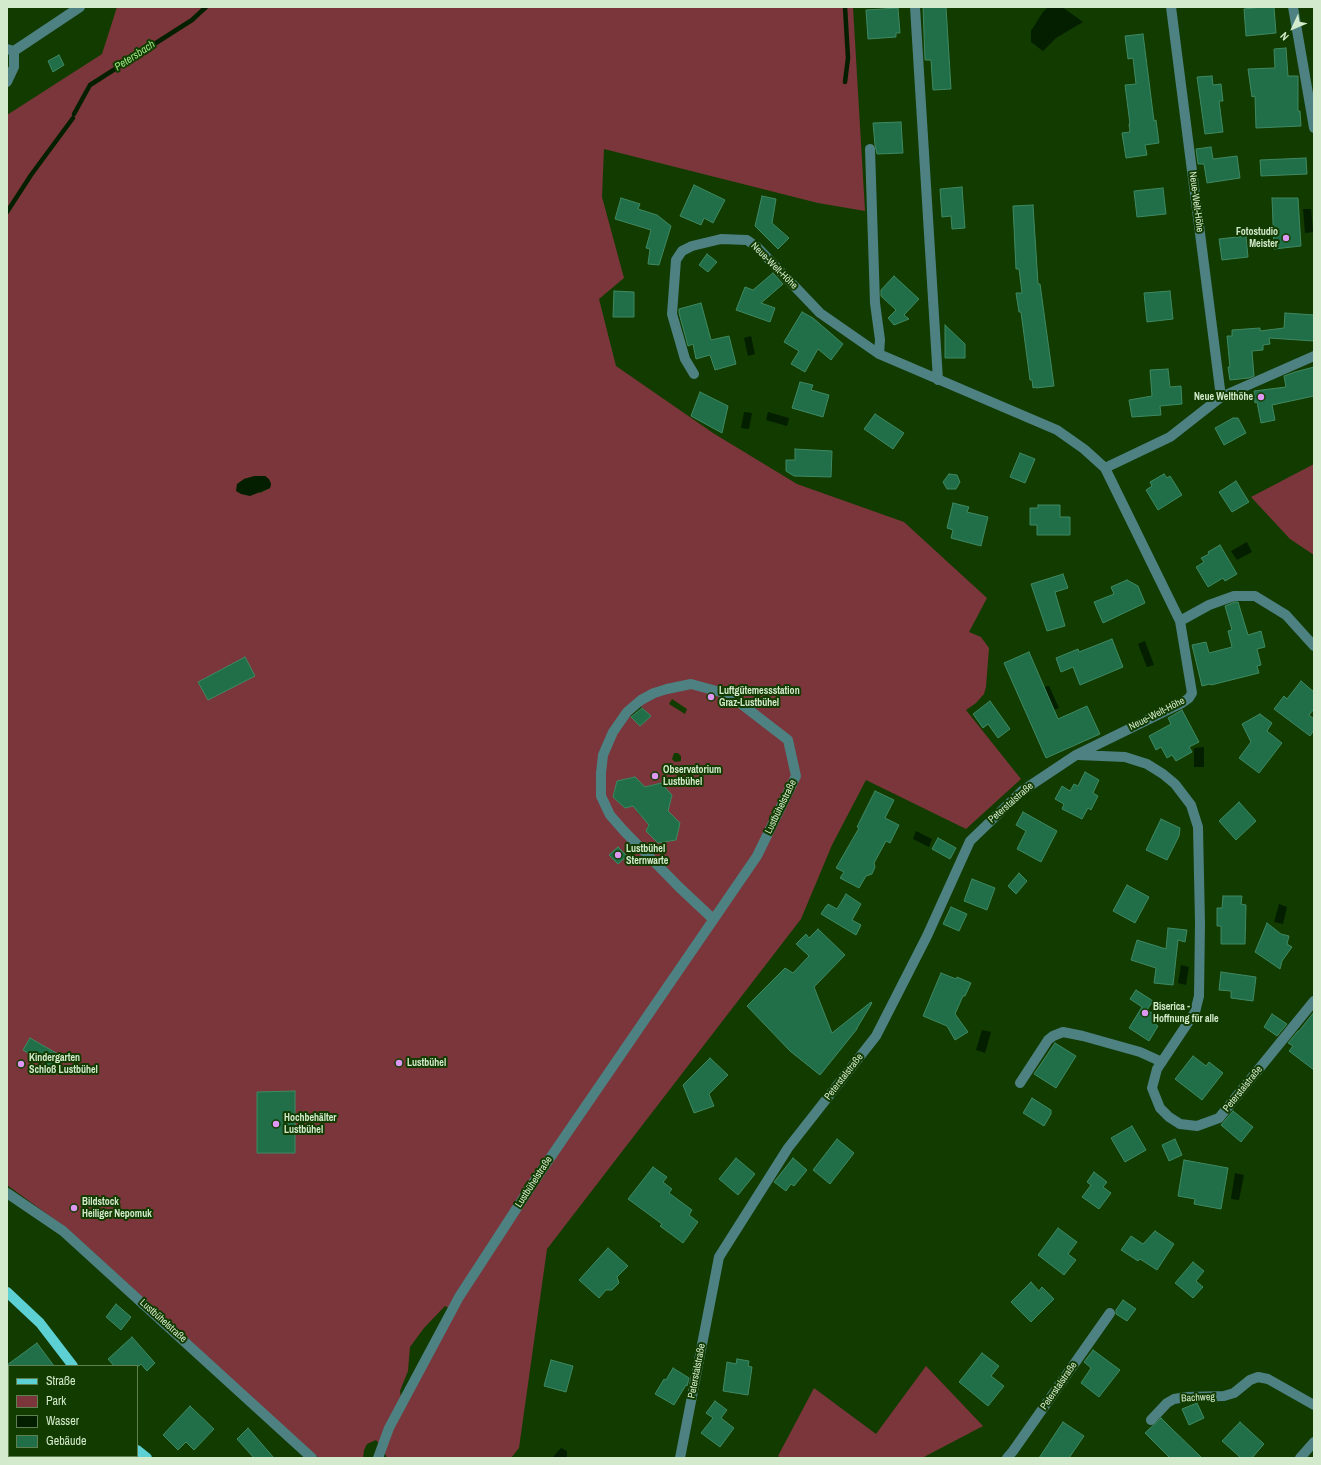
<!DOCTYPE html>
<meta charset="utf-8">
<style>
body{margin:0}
#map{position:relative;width:1321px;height:1465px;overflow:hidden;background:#123b00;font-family:"Archivo Narrow",sans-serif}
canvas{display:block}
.frame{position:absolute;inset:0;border:8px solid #d3ebcc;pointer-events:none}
.legend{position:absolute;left:8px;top:1365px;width:130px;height:92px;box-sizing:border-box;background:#123b00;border:1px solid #5f8152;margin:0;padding:5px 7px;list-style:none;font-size:12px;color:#d3ebcc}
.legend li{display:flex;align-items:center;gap:8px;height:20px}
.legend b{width:20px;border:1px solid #5f8152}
.north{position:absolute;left:1273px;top:8px;width:40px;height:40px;-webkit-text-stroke:3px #123b00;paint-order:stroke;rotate:226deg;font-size:11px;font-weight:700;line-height:16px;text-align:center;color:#d3ebcc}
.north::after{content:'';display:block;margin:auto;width:14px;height:18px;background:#d3ebcc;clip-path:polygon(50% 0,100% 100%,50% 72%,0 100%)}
</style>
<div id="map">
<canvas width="1321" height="1465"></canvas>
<div class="frame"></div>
<ul class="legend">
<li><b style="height:5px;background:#5dd0d4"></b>Straße</li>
<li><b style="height:11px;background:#7a363a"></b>Park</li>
<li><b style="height:11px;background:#041f00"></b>Wasser</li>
<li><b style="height:11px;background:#216f49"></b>Gebäude</li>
</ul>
<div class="north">N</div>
</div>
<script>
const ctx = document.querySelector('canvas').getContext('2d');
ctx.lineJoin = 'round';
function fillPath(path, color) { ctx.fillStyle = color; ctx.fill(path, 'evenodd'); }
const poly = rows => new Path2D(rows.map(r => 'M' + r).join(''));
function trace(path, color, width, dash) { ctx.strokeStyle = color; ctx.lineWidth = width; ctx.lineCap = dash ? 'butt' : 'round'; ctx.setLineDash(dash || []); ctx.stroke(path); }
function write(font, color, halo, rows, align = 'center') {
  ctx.font = font + ' "Archivo Narrow",sans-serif'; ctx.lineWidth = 4; ctx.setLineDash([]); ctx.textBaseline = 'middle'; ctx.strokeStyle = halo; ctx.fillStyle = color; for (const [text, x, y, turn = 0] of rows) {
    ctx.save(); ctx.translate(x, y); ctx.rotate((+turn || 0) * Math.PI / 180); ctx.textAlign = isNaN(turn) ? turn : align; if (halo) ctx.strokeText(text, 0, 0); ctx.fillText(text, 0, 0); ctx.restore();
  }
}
fillPath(poly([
 [117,7,853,7,865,211,818,203,604,149,602,197,624,278,599,299,616,366,713,433,797,484,904,522,987,598,969,632,981,637,989,648,986,687,984,694,976,703,966,710,1021,779,966,829,866,780,832,845,801,919,547,1249,519,1448,511,1458,387,1458,382,1447,376,1440,367,1444,364,1450,363,1458,319,1458,208,1358,69,1230,7,1185,7,115,102,54],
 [255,476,265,476,271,484,270,488,260,493,244,479],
 [672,699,687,709,685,714,669,704],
 [641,706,650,716,640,726,630,716],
 [674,753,678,753,681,756,681,761,675,762,672,759],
 [635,777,645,787,661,783,672,795,668,811,676,840,658,843,646,831,651,817,643,818,637,812,639,805,625,808,613,797,617,781],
 [445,1306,449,1308,401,1397,400,1391,408,1371,410,1347,424,1328],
 [1314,464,1314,555,1290,539,1251,497],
 [926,1366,983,1426,922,1458,781,1458,778,1456,814,1388,876,1434]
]), '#7a363a');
fillPath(poly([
 [1048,7,1062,7,1083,22,1056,38,1043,51,1031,42,1031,31,1043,12],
 [1303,209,1311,209,1313,232,1305,233],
 [751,336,755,354,748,356,744,338],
 [744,412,752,413,749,429,741,428],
 [768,412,789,418,787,426,766,420],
 [255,476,265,476,269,479,271,484,270,488,250,496,241,494,236,491,237,484,244,479],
 [1247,542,1252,552,1237,560,1231,551],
 [1145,641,1154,665,1147,667,1138,644],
 [1049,686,1059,708,1050,711,1044,687],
 [1204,747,1204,767,1194,767,1194,748],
 [916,831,932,839,929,847,913,839],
 [1279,904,1287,907,1283,924,1274,922],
 [1181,965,1189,967,1186,985,1178,983],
 [982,1030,991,1032,985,1053,976,1050],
 [1235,1173,1244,1175,1239,1200,1231,1199],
 [561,1448,567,1451,567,1458,552,1458]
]), '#041f00');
trace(poly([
 [845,82,848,58,845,7],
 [74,114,90,85,192,20,206,7],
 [7,212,31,175,73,118]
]), '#041f00', 4.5);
const building = poly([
 [923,7,946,7,951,89,933,90,931,60,925,60,923,7],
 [1262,7,1274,7,1276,33,1246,36,1244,9,1262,7],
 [898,8,900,33,896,33,896,37,868,39,866,10,898,8],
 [1143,34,1154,121,1156,120,1159,143,1145,145,1147,155,1126,158,1122,133,1130,132,1129,124,1130,124,1125,85,1136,84,1133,58,1128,59,1125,36,1143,34],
 [1286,48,1288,76,1298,76,1298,111,1300,111,1301,126,1256,128,1255,96,1252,97,1248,69,1275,68,1274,49,1286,48],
 [59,55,64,65,53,72,48,61,59,55],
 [1212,76,1213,85,1221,84,1223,101,1219,101,1223,132,1205,134,1197,77,1212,76],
 [901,122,903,153,877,154,875,145,873,123,901,122],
 [1211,147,1213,159,1237,156,1240,178,1207,183,1204,164,1198,164,1196,149,1211,147],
 [1306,158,1307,174,1261,176,1260,160,1306,158],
 [694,185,725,200,713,223,704,218,701,225,680,216,694,185],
 [962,187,965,228,952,229,951,216,942,217,940,189,962,187],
 [1163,188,1166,214,1137,217,1134,191,1163,188],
 [762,196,776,199,772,223,789,238,778,249,755,226,762,196],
 [621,198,640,204,638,209,657,215,671,226,659,265,648,264,650,249,646,248,651,230,615,219,621,198],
 [1272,198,1298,198,1301,246,1274,249,1272,198],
 [1033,205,1038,284,1040,284,1054,386,1036,388,1036,387,1033,388,1032,380,1030,380,1021,312,1019,312,1016,293,1022,293,1019,269,1016,269,1013,206,1033,205],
 [1246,236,1248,257,1222,260,1219,239,1246,236],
 [707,254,717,262,708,272,699,265,707,254],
 [773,273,783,284,761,303,775,308,770,322,736,310,745,287,753,290,773,273],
 [894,276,919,299,904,315,909,319,894,325,888,318,896,310,881,296,881,290,894,276],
 [614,291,634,292,634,317,613,317,614,291],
 [1170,291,1173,319,1147,322,1144,293,1170,291],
 [701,303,711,340,729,336,736,364,715,370,710,355,696,359,693,344,688,346,679,313,679,309,701,303],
 [802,312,813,318,843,344,831,360,818,349,805,372,791,364,799,351,784,342,802,312],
 [1285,313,1314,315,1314,341,1269,338,1270,344,1263,345,1263,350,1252,351,1254,376,1249,378,1230,380,1228,367,1230,367,1227,336,1232,336,1232,330,1260,328,1260,331,1284,328,1285,313],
 [945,325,965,344,965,358,945,358,945,325],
 [1314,367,1314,396,1272,405,1275,420,1261,423,1257,402,1255,403,1254,391,1286,387,1284,376,1295,372,1314,367],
 [1168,369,1170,387,1181,386,1182,404,1160,406,1161,415,1132,417,1129,400,1152,396,1150,370,1168,369],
 [800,382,813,385,811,390,829,395,823,417,792,408,800,382],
 [700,392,728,406,722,433,691,416,700,392],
 [875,414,904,433,893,449,864,429,875,414],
 [1233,418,1238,418,1246,433,1224,445,1215,428,1233,418],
 [795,449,832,451,831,477,794,476,786,471,786,460,795,460,795,449],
 [1020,453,1035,459,1025,483,1010,477,1020,453],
 [949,474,957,475,960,482,956,489,947,489,943,482,949,474],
 [1164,474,1167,478,1170,476,1182,495,1158,510,1146,490,1152,486,1150,482,1164,474],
 [1236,481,1249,502,1232,512,1219,492,1236,481],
 [953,503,969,507,967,512,988,517,981,546,951,538,953,530,947,528,953,503],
 [1038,505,1060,505,1060,517,1070,517,1070,535,1037,535,1037,525,1030,525,1030,508,1038,508,1038,505],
 [1220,545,1237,574,1225,581,1223,578,1208,587,1196,567,1204,562,1201,558,1209,554,1208,552,1220,545],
 [1063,574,1068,588,1055,592,1065,626,1047,631,1031,584,1063,574],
 [1127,580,1138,586,1145,603,1103,623,1094,602,1114,594,1111,587,1127,580],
 [1235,602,1238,602,1248,635,1261,631,1265,647,1257,649,1261,665,1257,666,1259,673,1211,685,1210,684,1202,686,1192,645,1206,642,1209,653,1232,647,1228,631,1232,630,1225,606,1235,602],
 [1112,639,1123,667,1080,685,1073,667,1061,672,1056,658,1078,649,1079,652,1112,639],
 [1029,652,1058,719,1087,706,1100,734,1046,758,1004,663,1029,652],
 [245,657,255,676,208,700,198,682,245,657],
 [1301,681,1314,692,1314,709,1309,715,1314,719,1314,730,1310,736,1274,709,1284,696,1287,699,1301,681],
 [990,701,1010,729,998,738,988,724,983,728,973,714,990,701],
 [642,708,651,716,640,726,631,717,642,708],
 [1182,710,1199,742,1189,747,1192,752,1176,761,1172,755,1167,758,1161,747,1156,750,1149,736,1171,724,1168,718,1182,710],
 [1260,714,1272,723,1267,731,1282,743,1259,773,1239,758,1251,742,1242,724,1260,714],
 [1085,772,1099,780,1093,793,1098,796,1091,810,1088,808,1082,819,1062,809,1064,804,1055,799,1062,786,1070,791,1074,784,1078,786,1085,772],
 [635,777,645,787,661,783,672,795,668,811,680,823,676,840,658,843,646,831,649,825,633,806,625,808,613,797,617,781,635,777],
 [875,791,894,800,885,818,899,825,890,843,886,841,874,863,875,867,872,874,866,876,859,888,840,878,844,872,836,868,859,828,857,827,875,791],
 [1239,802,1256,821,1236,840,1219,821,1239,802],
 [1023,812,1057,831,1041,862,1017,849,1026,831,1016,825,1023,812],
 [1161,819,1180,828,1179,836,1167,860,1146,850,1161,819],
 [938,838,956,848,950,859,932,849,938,838],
 [618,847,627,856,618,864,609,855,618,847],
 [1019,873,1027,881,1016,894,1008,886,1019,873],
 [972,879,995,888,987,910,964,901,972,879],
 [1127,885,1149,897,1135,923,1113,911,1127,885],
 [846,894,861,904,852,920,861,925,856,935,821,914,826,906,827,906,828,904,837,909,846,894],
 [1223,896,1242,896,1241,904,1246,905,1245,944,1221,944,1221,926,1217,926,1217,908,1222,908,1223,896],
 [951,907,967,914,959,931,943,924,951,907],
 [1267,923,1281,934,1289,936,1287,944,1292,947,1282,961,1280,969,1255,952,1267,923],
 [1168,928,1187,930,1185,942,1178,940,1173,985,1154,983,1156,968,1131,960,1137,940,1166,949,1168,928],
 [818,929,845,955,814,987,832,1033,871,1002,872,1003,857,1028,857,1029,820,1075,790,1051,747,1006,785,968,793,973,809,956,796,944,806,934,809,938,818,929],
 [1221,972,1256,977,1253,1001,1231,998,1231,991,1219,990,1221,972],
 [941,973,956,979,957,977,971,983,965,996,963,996,955,1014,968,1032,955,1040,947,1026,923,1016,941,973],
 [1136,990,1153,1001,1147,1010,1158,1017,1154,1023,1158,1026,1149,1041,1129,1028,1142,1007,1130,999,1136,990],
 [1314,1012,1314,1070,1289,1051,1293,1046,1288,1043,1298,1031,1299,1031,1314,1012],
 [1272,1014,1287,1024,1277,1036,1264,1027,1272,1014],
 [30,1038,63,1057,54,1069,23,1050,30,1038],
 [1055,1043,1076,1056,1056,1088,1034,1074,1055,1043],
 [1193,1056,1206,1066,1209,1062,1223,1073,1202,1100,1175,1079,1193,1056],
 [710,1058,728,1075,709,1094,714,1106,694,1113,683,1085,710,1058],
 [295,1091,295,1153,257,1153,257,1092,295,1091],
 [1032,1098,1051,1110,1051,1114,1044,1126,1023,1113,1032,1098],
 [1233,1111,1253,1127,1241,1142,1221,1125,1233,1111],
 [1132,1126,1146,1150,1125,1162,1111,1138,1132,1126],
 [837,1139,854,1153,830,1184,813,1170,837,1139],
 [1175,1139,1182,1155,1169,1161,1162,1145,1175,1139],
 [736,1158,755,1174,738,1195,719,1179,736,1158],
 [793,1158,807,1170,794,1186,791,1184,786,1191,774,1182,793,1158],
 [1184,1160,1228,1168,1221,1209,1194,1204,1195,1199,1178,1196,1184,1160],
 [653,1167,667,1177,663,1182,672,1189,669,1193,692,1210,689,1215,698,1222,683,1243,660,1226,662,1224,628,1199,653,1167],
 [1094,1172,1107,1182,1103,1187,1111,1193,1099,1209,1082,1197,1091,1185,1087,1182,1094,1172],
 [1058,1228,1077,1242,1068,1254,1076,1260,1064,1275,1038,1255,1058,1228],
 [1155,1231,1174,1244,1157,1270,1140,1259,1138,1261,1121,1250,1131,1236,1143,1244,1155,1231],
 [608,1248,628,1266,617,1277,619,1283,612,1290,606,1290,599,1298,579,1280,608,1248],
 [1193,1262,1204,1271,1196,1281,1203,1287,1193,1298,1175,1283,1193,1262],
 [1031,1282,1039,1291,1042,1287,1054,1299,1031,1322,1011,1302,1031,1282],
 [1123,1300,1136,1309,1127,1321,1116,1314,1116,1310,1123,1300],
 [116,1304,131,1317,121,1330,106,1317,116,1304],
 [132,1337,155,1363,147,1371,141,1364,139,1366,114,1366,108,1359,132,1337],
 [37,1343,54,1366,7,1366,7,1365,37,1343],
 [1093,1350,1120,1370,1099,1397,1081,1383,1091,1368,1084,1362,1093,1350],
 [982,1353,999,1366,991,1376,1004,1386,988,1406,959,1382,982,1353],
 [737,1359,749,1361,748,1366,752,1367,748,1395,723,1391,727,1362,736,1364,737,1359],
 [551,1360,573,1366,566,1392,544,1386,551,1360],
 [673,1368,689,1378,687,1386,686,1385,674,1405,655,1394,664,1379,666,1380,673,1368],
 [715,1401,727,1410,721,1418,734,1428,720,1447,701,1433,713,1418,706,1413,715,1401],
 [1197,1403,1204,1418,1189,1425,1182,1409,1197,1403],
 [190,1406,214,1429,194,1450,186,1442,178,1450,163,1435,190,1406],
 [1161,1418,1169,1426,1202,1458,1170,1458,1145,1433,1161,1418],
 [1063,1422,1084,1436,1069,1458,1039,1458,1063,1422],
 [1240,1422,1264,1444,1252,1458,1241,1458,1222,1441,1240,1422],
 [248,1428,274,1458,254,1458,237,1439,248,1428]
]);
fillPath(building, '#216f49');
trace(building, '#3f8962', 1);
trace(poly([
 [915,7,938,380],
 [1171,7,1221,397],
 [1293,7,1314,128],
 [7,49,14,51,80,7],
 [7,82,14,67,14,51],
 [870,149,875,303,880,340,879,354],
 [694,374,685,359,672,314,676,260,682,251,692,246,721,239,747,240,757,247,820,313,879,354,1057,430,1084,449,1105,468],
 [1180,621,1209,605,1234,596,1255,596,1286,615,1314,646],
 [1078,755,1125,757,1147,764,1163,774,1175,784,1191,805,1198,827,1200,923,1199,996,1195,1012,1157,1069,1152,1088,1160,1108,1169,1117,1180,1124,1197,1126,1219,1118,1314,1001],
 [1020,1083,1048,1040,1053,1036,1063,1032,1083,1036,1140,1052,1162,1062],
 [7,1193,63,1231,312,1458],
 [1151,1420,1167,1403,1174,1399,1186,1397,1224,1396,1234,1393,1250,1380,1258,1377,1268,1379,1314,1405],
 [7,1450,9,1451],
 [33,1456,43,1458],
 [378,1458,389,1428,459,1297,537,1177,757,856,796,776,788,740,740,703,724,693,691,684,667,689,654,693,641,700,627,712,613,732,603,755,601,773,601,796,610,815,624,831,679,887,713,919],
 [680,1458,719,1257,788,1148,876,1036,927,936,970,841,1022,791,1076,755,1182,703,1189,698,1192,693,1180,621,1105,468,1170,437,1221,397,1314,356],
 [1007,1458,1013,1451,1110,1313],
 [1300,1458,1314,1442]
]), '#4e8182', 10);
trace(poly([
 [7,1292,40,1323,73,1366],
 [137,1450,147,1458]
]), '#5dd0d4', 10);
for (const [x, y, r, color] of [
 [1286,238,4,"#de98f3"],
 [1261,397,4,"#de98f3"],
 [711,697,4,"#de98f3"],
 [655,776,4,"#de98f3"],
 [618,855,4,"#de98f3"],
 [1145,1013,4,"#de98f3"],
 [399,1063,4,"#de98f3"],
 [21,1064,4,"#de98f3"],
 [276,1124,4,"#de98f3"],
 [74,1208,4,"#de98f3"]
]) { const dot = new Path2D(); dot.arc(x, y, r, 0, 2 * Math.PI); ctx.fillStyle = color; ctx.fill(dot); trace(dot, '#123b00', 1.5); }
write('10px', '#d3ebcc', '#123b00', [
 ["Neue-Welt-Höhe",1196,202,83],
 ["Neue-Welt-Höhe",774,266,45],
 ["Neue-Welt-Höhe",1157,714,-27],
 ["Peterstalstraße",1011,803,-41],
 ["Lustbühelstraße",781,807,-64],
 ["Peterstalstraße",844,1077,-52],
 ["Peterstalstraße",1243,1089,-51],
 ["Lustbühelstraße",534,1182,-57],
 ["Lustbühelstraße",163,1321,42],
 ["Peterstalstraße",697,1371,-79],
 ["Peterstalstraße",1059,1386,-55],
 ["Bachweg",1198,1398,-3]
]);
write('bold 10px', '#d3ebcc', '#123b00', [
 ["Fotostudio",1278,232,"right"],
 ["Meister",1278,244,"right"],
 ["Neue Welthöhe",1253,397,"right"],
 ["Luftgütemessstation",719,691],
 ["Graz-Lustbühel",719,703],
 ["Observatorium",663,770],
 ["Lustbühel",663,782],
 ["Lustbühel",626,849],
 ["Sternwarte",626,861],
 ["Biserica -",1153,1007],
 ["Hoffnung für alle",1153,1019],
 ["Kindergarten",29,1058],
 ["Schloß Lustbühel",29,1070],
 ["Lustbühel",407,1063],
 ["Hochbehälter",284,1118],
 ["Lustbühel",284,1130],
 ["Bildstock",82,1202],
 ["Heiliger Nepomuk",82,1214]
], 'left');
write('italic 11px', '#99e480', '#123b00', [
 ["Petersbach",135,56,-33]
]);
</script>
